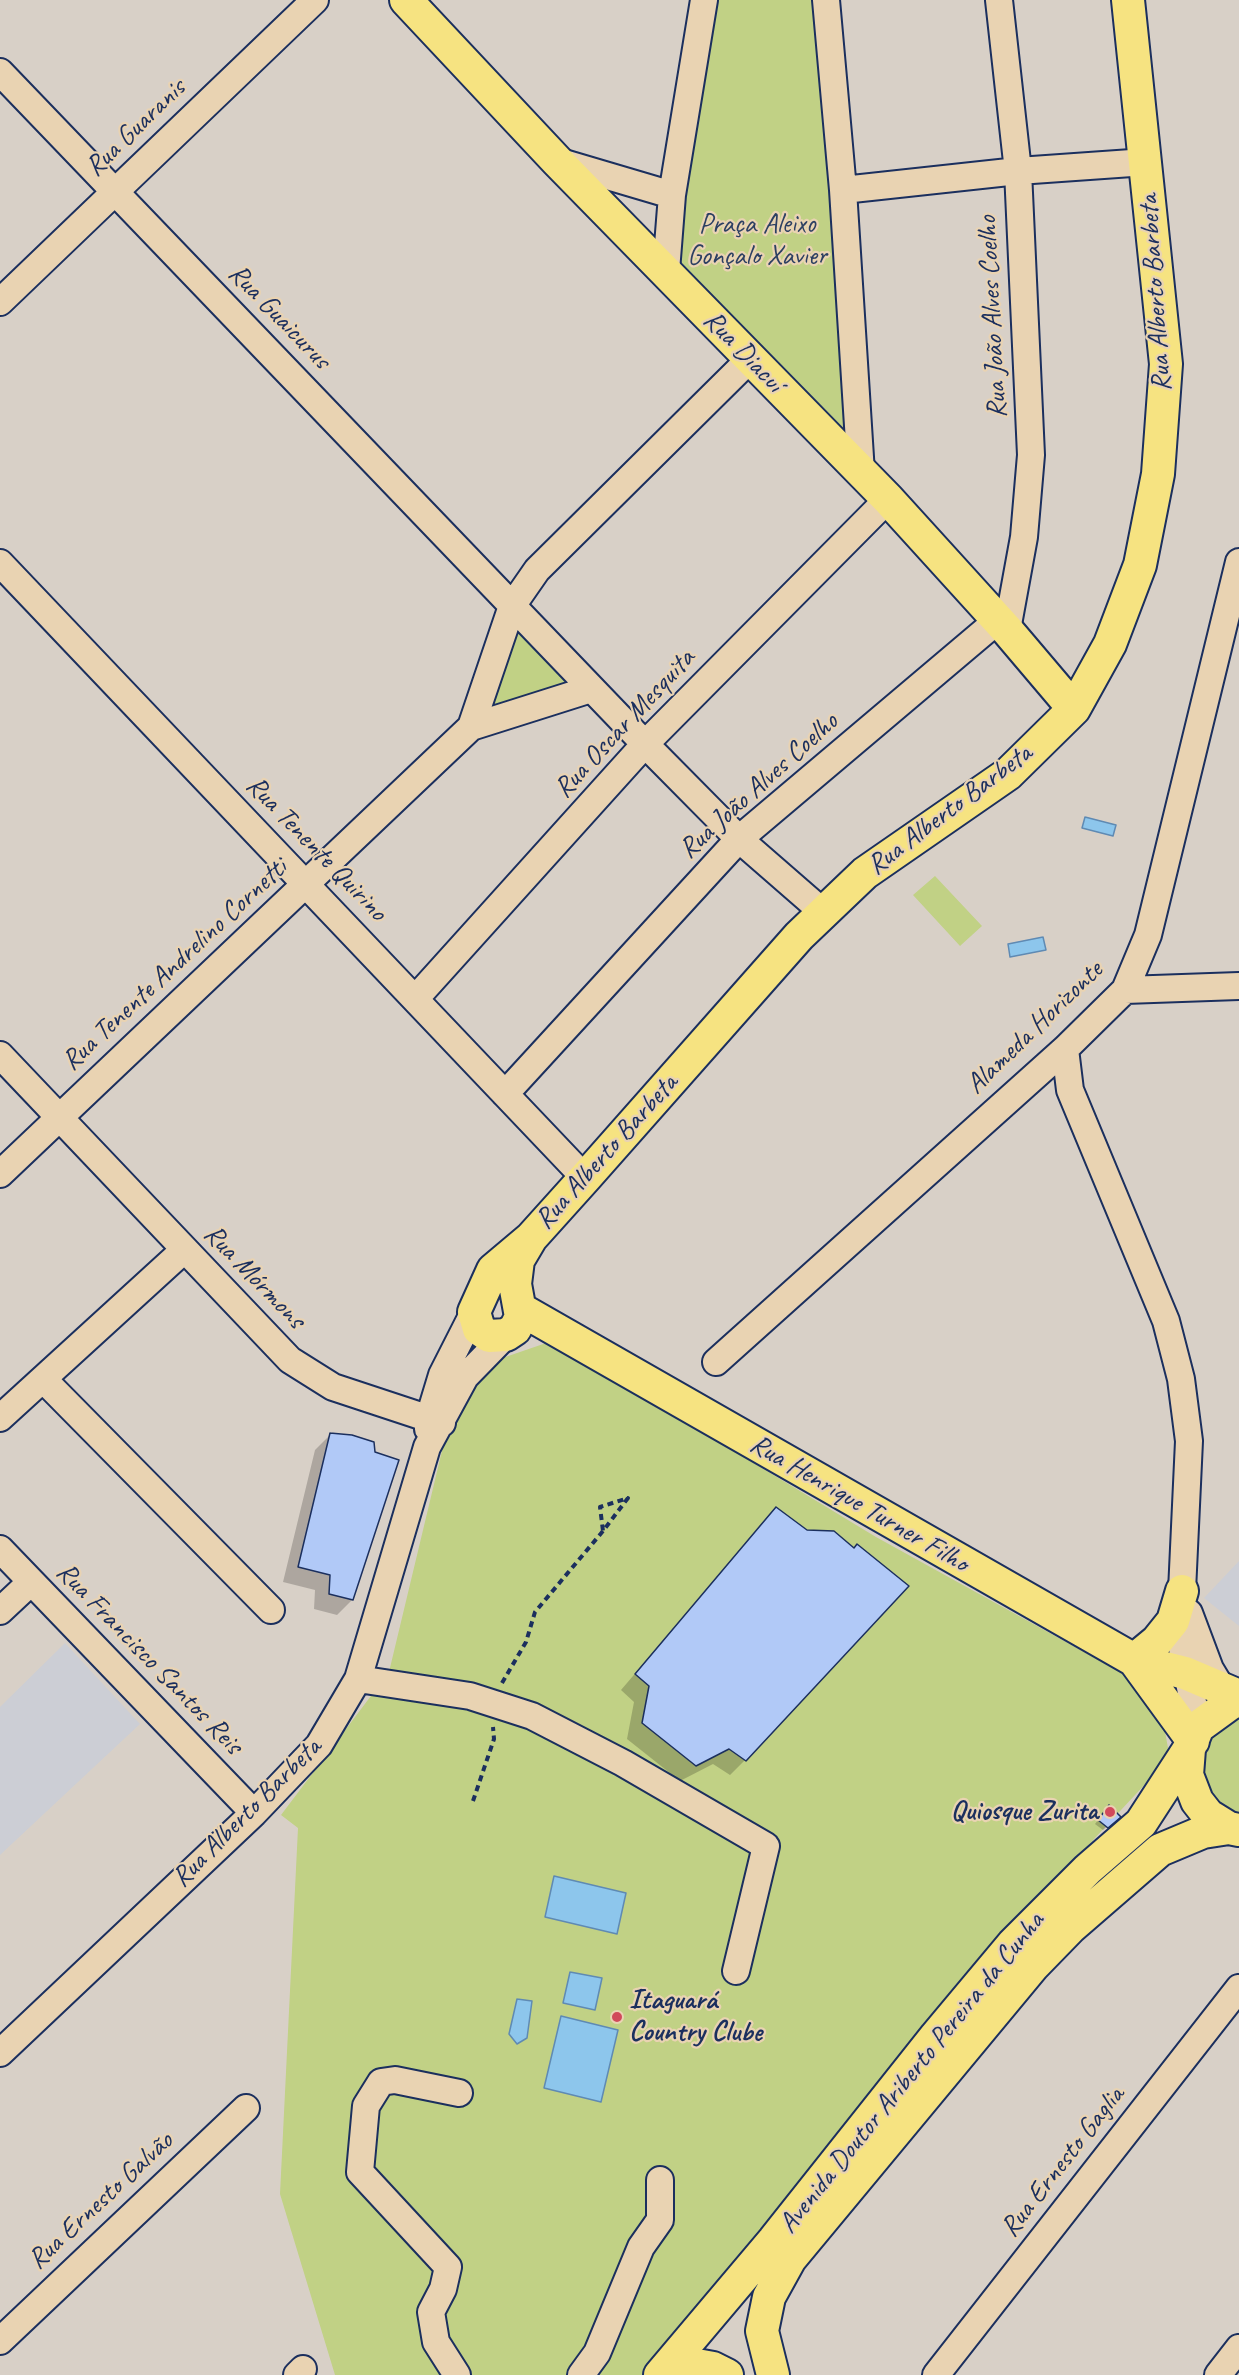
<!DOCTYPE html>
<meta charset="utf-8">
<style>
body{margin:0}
canvas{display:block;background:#d8d0c7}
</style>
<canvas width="1239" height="2375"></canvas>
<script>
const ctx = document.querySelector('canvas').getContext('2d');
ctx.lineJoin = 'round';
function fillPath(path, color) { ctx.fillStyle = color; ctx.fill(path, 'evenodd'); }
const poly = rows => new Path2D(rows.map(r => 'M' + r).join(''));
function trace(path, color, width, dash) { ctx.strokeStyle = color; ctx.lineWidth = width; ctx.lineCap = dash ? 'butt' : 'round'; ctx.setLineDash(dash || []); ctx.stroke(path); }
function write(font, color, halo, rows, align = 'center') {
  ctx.font = font + ' Caveat,sans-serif'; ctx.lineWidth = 4.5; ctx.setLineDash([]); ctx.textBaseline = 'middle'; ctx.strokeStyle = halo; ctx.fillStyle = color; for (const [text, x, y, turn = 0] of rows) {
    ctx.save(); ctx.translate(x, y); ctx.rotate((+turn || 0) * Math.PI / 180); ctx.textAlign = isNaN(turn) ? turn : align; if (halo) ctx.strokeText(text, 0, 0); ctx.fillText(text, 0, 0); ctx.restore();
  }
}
fillPath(poly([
 [1239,1561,1239,1626,1204,1598],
 [65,1643,140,1724,0,1855,0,1707]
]), '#ccced5');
fillPath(poly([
 [710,0,818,0,854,452,673,269],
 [513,611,588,690,476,721],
 [935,876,982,926,960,946,913,895],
 [552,1341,876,1537,1133,1679,1162,1715,1168,1748,1163,1765,1094,1839,648,2375,335,2375,280,2194,298,1828,281,1815,389,1672,452,1409,485,1364],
 [1239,1717,1239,1817,1221,1808,1210,1794,1203,1778,1202,1761,1207,1744,1217,1730]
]), '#c1d185');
const water = poly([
 [1085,817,1116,825,1113,836,1082,828,1085,817],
 [1043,937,1046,950,1010,957,1008,944,1043,937],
 [554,1876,626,1893,617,1934,545,1917,554,1876],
 [570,1972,602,1978,595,2010,563,2003,570,1972],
 [517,1999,532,2001,527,2038,517,2044,509,2034,517,1999],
 [561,2016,618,2030,601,2102,544,2088,561,2016]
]);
fillPath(water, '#8dc6ec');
trace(water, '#5f8ab3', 1.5);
fillPath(poly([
 [331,1434,352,1600,337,1615,314,1609,315,1590,283,1582,315,1450],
 [776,1509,745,1760,730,1775,713,1764,680,1781,627,1739,634,1702,621,1690],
 [1106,1810,1119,1817,1103,1830,1095,1824]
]), '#0003');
const building = poly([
 [330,1433,352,1435,374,1442,375,1452,399,1460,353,1600,329,1594,330,1575,298,1567,330,1433],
 [776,1507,807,1530,834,1531,854,1548,857,1544,909,1586,746,1761,729,1749,696,1766,642,1723,649,1686,635,1674,776,1507],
 [1109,1805,1121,1817,1108,1828,1098,1820,1109,1805]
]);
fillPath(building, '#b1c9f7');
trace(building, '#1b2f5e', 1.5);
const minor = poly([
 [826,0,843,190,861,473],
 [999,0,1018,171,1031,455,1024,537,1007,630],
 [0,72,645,744,739,839,824,913],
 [557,161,672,195],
 [843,190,1018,171,1146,162],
 [666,271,672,195,704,0],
 [0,302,315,0],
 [0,563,585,1178],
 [471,727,512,606,537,570,750,359],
 [1125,990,1239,986],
 [415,999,645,744,888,499],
 [1065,1049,1070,1090,1166,1321,1181,1379,1189,1441,1182,1591,1182,1648,1198,1727],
 [0,1055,290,1360,333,1387,442,1423],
 [505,1094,739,839,998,620],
 [0,1174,471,727,591,689],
 [716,1362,1065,1049,1125,990,1148,935,1239,562],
 [43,1379,271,1610],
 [0,1418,184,1250],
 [428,1429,429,1418,442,1375,474,1312],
 [0,1549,254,1813],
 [0,1611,31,1582],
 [1189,1613,1210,1669,1222,1689],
 [358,1679,470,1696,532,1716,623,1763,766,1846,736,1971],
 [0,2053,254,1813,319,1745,358,1679,427,1447,465,1377,504,1337],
 [0,2341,246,2108],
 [297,2375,303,2369],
 [457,2375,436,2342,431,2312,443,2289,448,2267,360,2172,366,2106,381,2082,395,2080,459,2093],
 [581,2375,597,2353,641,2247,660,2220,660,2180],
 [936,2375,1239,1988],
 [1218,2375,1239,2348]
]);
const major = poly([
 [406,0,557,161,888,499,1007,630,1074,709],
 [531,1238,518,1260,515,1284,521,1317,515,1329,506,1335,489,1336,479,1329,474,1312,493,1270,531,1238,585,1178,799,936,865,873,1008,774,1074,709,1110,644,1140,565,1158,474,1166,364,1128,0],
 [520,1309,1134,1660,1185,1673,1239,1696],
 [1134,1660,1193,1741],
 [1134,1660,1157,1641,1173,1621,1182,1591],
 [1239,1830,1229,1828,1208,1815,1197,1801,1187,1775,1189,1749,1198,1727,1231,1703,1239,1701],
 [667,2367,691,2364,713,2368,727,2375],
 [660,2375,774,2240,936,2036,1013,1944,1088,1869,1141,1823,1189,1749],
 [773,2375,762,2331,769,2297,790,2259,1033,1966,1070,1928,1160,1850,1203,1832,1229,1828]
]);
trace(minor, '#1b2f5e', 30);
trace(major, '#1b2f5e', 36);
trace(poly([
 [502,1683,526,1642,535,1612,603,1531,628,1498,600,1507,603,1531],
 [473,1801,494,1739,493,1727]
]), '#1b2f5e', 4, [6, 4.5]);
trace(minor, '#e9d3b2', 26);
trace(major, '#f6e381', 32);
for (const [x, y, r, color] of [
 [1110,1812,6,"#d1495b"],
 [617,2017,6,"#d1495b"]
]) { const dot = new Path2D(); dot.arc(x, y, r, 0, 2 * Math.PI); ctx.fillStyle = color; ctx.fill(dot); trace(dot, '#e9d3b2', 2); }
write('28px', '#1b2f5e', '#e9d3b2', [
 ["Rua Guaranis",136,128,-44],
 ["Rua Alberto Barbeta",1156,293,-94],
 ["Rua Guaicurus",279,317,46],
 ["Rua João Alves Coelho",993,317,-93],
 ["Rua Diacuí",743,352,46],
 ["Rua Oscar Mesquita",625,724,-47],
 ["Rua João Alves Coelho",759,786,-42],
 ["Rua Alberto Barbeta",950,810,-37],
 ["Rua Tenente Quirino",316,849,46],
 ["Rua Tenente Andrelino Cornetti",175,965,-43],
 ["Alameda Horizonte",1035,1028,-44],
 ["Rua Alberto Barbeta",607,1152,-48],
 ["Rua Mórmons",254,1277,46],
 ["Rua Henrique Turner Filho",859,1504,30],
 ["Rua Francisco Santos Reis",149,1659,46],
 ["Rua Alberto Barbeta",247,1813,-45],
 ["Avenida Doutor Ariberto Pereira da Cunha",912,2073,-51],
 ["Rua Ernesto Gaglia",1063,2162,-52],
 ["Rua Ernesto Galvão",101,2201,-43]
]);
write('28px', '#2c3f62', '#e9d3b2', [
 ["Praça Aleixo",757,225],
 ["Gonçalo Xavier",757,257]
]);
write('bold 28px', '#1b2f5e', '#e9d3b2', [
 ["Quiosque Zurita",1098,1812],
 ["Itaguará",629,2001,"left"],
 ["Country Clube",629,2033,"left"]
], 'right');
</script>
